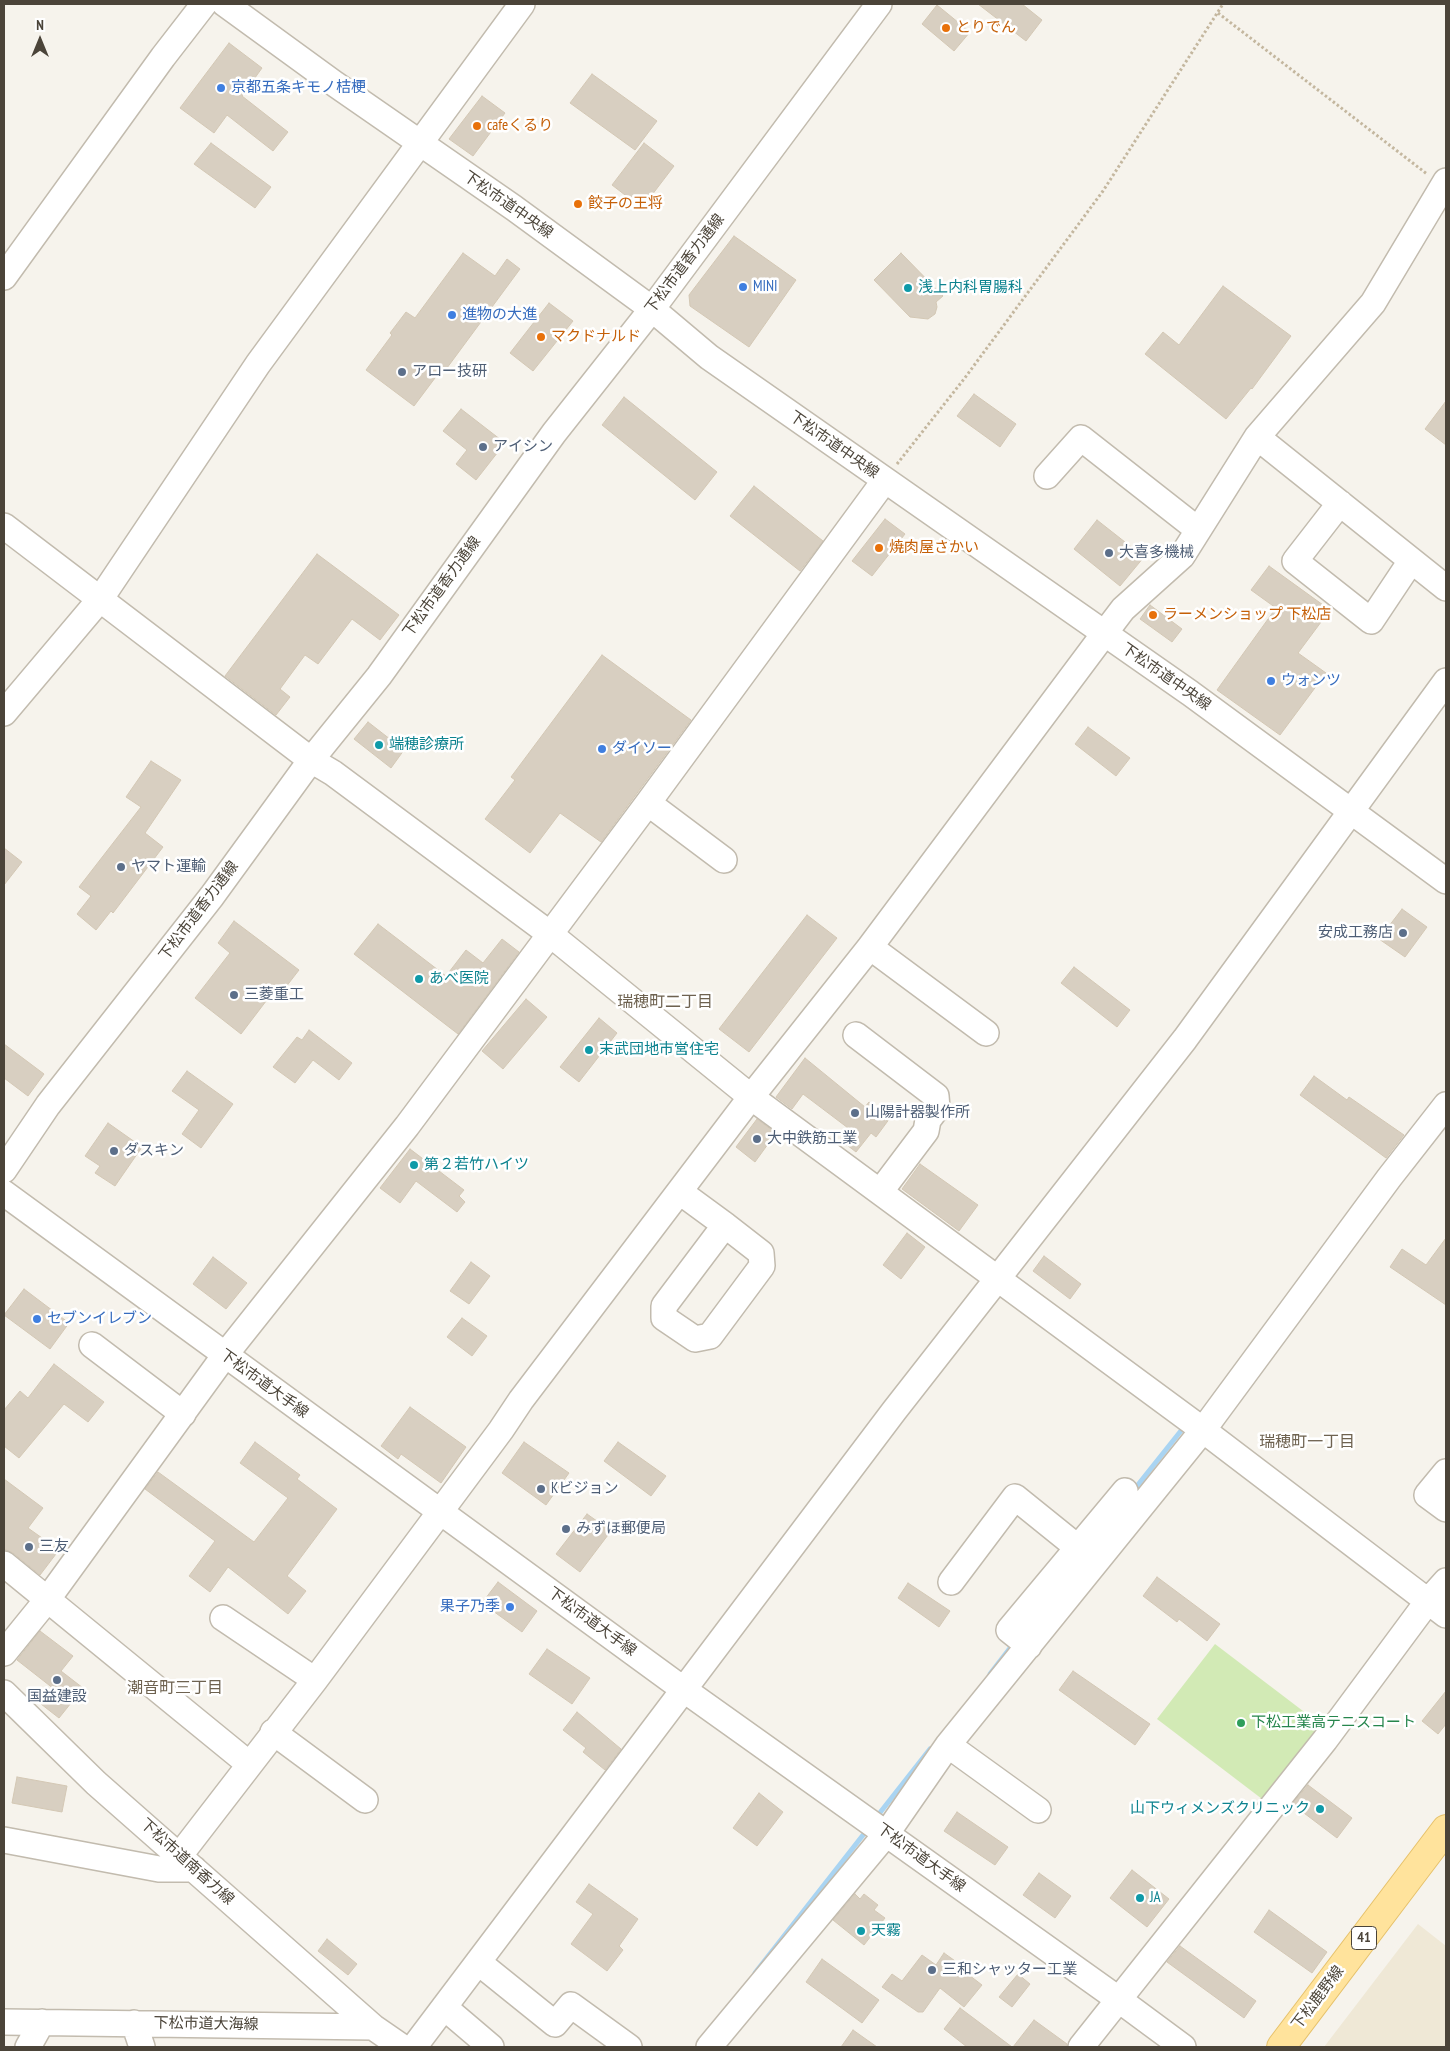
<!DOCTYPE html>
<meta charset="utf-8">
<style>
body{margin:0}
#map{position:relative;width:1450px;height:2051px;overflow:hidden;background:#f6f3ec;font-family:"PT Sans Narrow",sans-serif}
canvas{display:block}
.frame{position:absolute;inset:0;border:5px solid #4b4439;pointer-events:none}
.north{position:absolute;left:15px;top:15px;width:50px;height:50px;-webkit-text-stroke:4px #fff;paint-order:stroke;rotate:0deg;font-size:14px;font-weight:700;line-height:20px;text-align:center;color:#4b4439}
.north::after{content:'';display:block;margin:auto;width:18px;height:22px;background:#4b4439;clip-path:polygon(50% 0,100% 100%,50% 72%,0 100%)}
</style>
<div id="map">
<canvas width="1450" height="2051"></canvas>
<div class="frame"></div>
<div class="north">N</div>
</div>
<script>
const ctx = document.querySelector('canvas').getContext('2d');
ctx.lineJoin = 'round';
function fillPath(path, color) { ctx.fillStyle = color; ctx.fill(path, 'evenodd'); }
const poly = rows => new Path2D(rows.map(r => 'M' + r).join(''));
function trace(path, color, width, dash) { ctx.strokeStyle = color; ctx.lineWidth = width; ctx.lineCap = dash ? 'butt' : 'round'; ctx.setLineDash(dash || []); ctx.stroke(path); }
function write(font, color, halo, rows, align = 'center') {
  ctx.font = font + ' "PT Sans Narrow","Noto Sans JP",sans-serif'; ctx.lineWidth = 5; ctx.setLineDash([]); ctx.textBaseline = 'middle'; ctx.strokeStyle = halo; ctx.fillStyle = color; for (const [text, x, y, turn = 0] of rows) {
    ctx.save(); ctx.translate(x, y); ctx.rotate((+turn || 0) * Math.PI / 180); ctx.textAlign = isNaN(turn) ? turn : align; if (halo) ctx.strokeText(text, 0, 0); ctx.fillText(text, 0, 0); ctx.restore();
  }
}
fillPath(poly([
 [1418,1924,1446,1946,1446,2047,1324,2047]
]), '#efe8d6');
fillPath(poly([
 [1215,1644,1324,1727,1266,1802,1157,1719]
]), '#d2eab5');
trace(poly([
 [1133,1491,1184,1427],
 [990,1674,1014,1643],
 [875,1819,930,1749],
 [755,1973,867,1830]
]), '#a9d4f2', 5);
const building = poly([
 [978,4,1022,4,1042,20,1026,41,978,4],
 [937,5,970,32,954,51,922,24,937,5],
 [229,43,262,68,242,96,288,132,273,151,227,115,214,133,180,108,229,43],
 [592,74,657,121,635,150,570,103,592,74],
 [482,96,505,113,473,156,449,139,482,96],
 [211,143,271,187,255,208,194,164,211,143],
 [644,143,674,166,642,208,612,185,644,143],
 [734,236,796,280,749,347,690,306,689,295,734,236],
 [463,253,495,276,507,259,520,269,444,372,441,370,414,406,366,370,392,335,390,333,406,312,415,318,463,253],
 [901,253,943,296,936,302,937,307,935,314,928,319,910,317,874,280,901,253],
 [1223,286,1291,336,1252,389,1251,388,1226,419,1145,354,1163,332,1179,345,1223,286],
 [549,303,573,321,533,371,510,353,549,303],
 [974,394,1016,424,1000,447,957,416,974,394],
 [624,397,717,472,695,500,602,425,624,397],
 [1446,401,1446,445,1425,429,1446,401],
 [461,409,505,443,476,480,456,464,467,450,443,431,461,409],
 [754,486,823,541,800,571,730,516,754,486],
 [885,519,905,534,872,576,852,561,885,519],
 [1097,520,1144,557,1120,586,1074,549,1097,520],
 [317,554,399,615,380,640,352,619,318,664,305,655,280,689,290,697,276,715,225,676,317,554],
 [1269,566,1330,610,1298,653,1326,673,1280,735,1217,690,1276,608,1251,590,1269,566],
 [1150,605,1182,629,1172,642,1140,619,1150,605],
 [602,655,691,720,601,842,560,813,530,853,485,819,515,780,511,777,602,655],
 [368,722,404,750,391,768,354,739,368,722],
 [1088,727,1130,758,1116,776,1075,744,1088,727],
 [151,761,181,780,145,833,163,847,113,913,111,911,96,930,77,914,91,896,79,887,141,807,126,797,151,761],
 [4,848,22,862,4,885,4,848],
 [1402,909,1427,927,1405,957,1379,939,1402,909],
 [807,915,837,938,749,1052,719,1029,807,915],
 [234,921,299,970,282,992,276,988,241,1034,195,998,230,953,218,943,234,921],
 [378,924,446,976,466,950,483,963,502,939,519,952,458,1034,354,954,378,924],
 [1074,967,1130,1010,1117,1027,1061,983,1074,967],
 [526,999,547,1017,503,1069,482,1051,526,999],
 [599,1018,617,1033,579,1082,560,1067,599,1018],
 [309,1030,352,1063,339,1080,313,1060,295,1083,273,1067,297,1037,302,1040,309,1030],
 [4,1044,44,1074,28,1096,4,1078,4,1044],
 [805,1058,865,1107,869,1102,890,1118,876,1137,871,1133,856,1152,843,1142,852,1131,803,1094,792,1109,776,1097,805,1058],
 [187,1071,233,1104,201,1148,182,1134,199,1110,172,1091,187,1071],
 [1314,1076,1347,1100,1349,1097,1404,1135,1386,1158,1300,1095,1314,1076],
 [757,1119,776,1133,755,1162,736,1147,757,1119],
 [108,1123,142,1147,115,1186,95,1173,100,1166,85,1156,108,1123],
 [410,1149,464,1190,459,1196,465,1202,457,1212,416,1181,400,1203,380,1188,410,1149],
 [920,1164,978,1205,959,1231,902,1189,920,1164],
 [907,1233,925,1247,901,1279,883,1265,907,1233],
 [1446,1238,1446,1305,1390,1267,1402,1249,1426,1265,1446,1238],
 [1044,1256,1081,1284,1070,1299,1033,1271,1044,1256],
 [213,1257,247,1283,226,1309,193,1284,213,1257],
 [471,1262,490,1276,469,1304,450,1291,471,1262],
 [24,1289,69,1323,50,1349,4,1315,24,1289],
 [462,1318,487,1336,472,1356,447,1337,462,1318],
 [54,1364,104,1402,88,1422,64,1404,19,1458,4,1446,4,1410,20,1391,28,1398,54,1364],
 [410,1407,466,1447,441,1483,401,1454,398,1459,381,1446,410,1407],
 [255,1442,300,1475,297,1479,337,1509,287,1576,306,1591,288,1614,228,1567,210,1592,189,1576,215,1541,145,1489,158,1472,254,1542,288,1498,240,1463,255,1442],
 [524,1442,569,1473,546,1505,502,1473,524,1442],
 [618,1442,666,1476,651,1496,604,1461,618,1442],
 [4,1479,43,1508,28,1528,59,1550,40,1575,13,1553,4,1549,4,1479],
 [587,1514,611,1531,580,1572,556,1554,587,1514],
 [1157,1577,1220,1624,1207,1641,1179,1619,1177,1622,1143,1596,1157,1577],
 [498,1582,537,1611,522,1632,482,1603,498,1582],
 [908,1583,950,1611,939,1627,898,1598,908,1583],
 [40,1631,73,1656,61,1671,83,1688,59,1718,41,1704,54,1689,17,1660,40,1631],
 [547,1649,590,1678,572,1704,529,1674,547,1649],
 [1073,1671,1150,1724,1135,1745,1059,1690,1073,1671],
 [1446,1691,1446,1724,1438,1734,1422,1721,1446,1691],
 [577,1712,621,1749,605,1770,583,1752,586,1748,563,1730,577,1712],
 [17,1777,67,1786,62,1812,12,1803,17,1777],
 [1308,1785,1352,1818,1337,1838,1292,1804,1308,1785],
 [759,1793,783,1812,757,1846,733,1828,759,1793],
 [957,1812,1008,1847,995,1865,944,1831,957,1812],
 [1132,1870,1169,1899,1147,1927,1110,1898,1132,1870],
 [1039,1873,1071,1896,1055,1918,1023,1895,1039,1873],
 [589,1884,638,1919,619,1946,623,1950,607,1971,571,1944,593,1914,576,1902,589,1884],
 [855,1894,860,1899,864,1894,878,1905,874,1910,885,1918,864,1945,833,1920,855,1894],
 [1269,1910,1327,1952,1312,1973,1254,1932,1269,1910],
 [327,1939,357,1964,348,1975,318,1951,327,1939],
 [1180,1946,1256,2001,1244,2018,1167,1962,1180,1946],
 [944,1953,958,1963,956,1965,982,1985,964,2007,940,1988,923,2012,918,2012,882,1987,892,1974,902,1981,922,1955,936,1965,944,1953],
 [822,1959,879,2000,862,2023,806,1982,822,1959],
 [1018,1974,1030,1984,1012,2007,999,1997,1018,1974],
 [960,2008,1012,2047,967,2047,944,2029,960,2008],
 [1034,2020,1067,2044,1067,2047,1013,2047,1034,2020],
 [853,2030,877,2047,841,2047,853,2030]
]);
fillPath(building, '#d8cfc1');
trace(building, '#d3c7b4', 1);
const minor = poly([
 [225,4,335,84,514,208,652,309,709,357,1190,693,1446,881],
 [4,277,163,57,204,4],
 [1257,437,1446,588],
 [1047,476,1081,438,1197,529],
 [1340,503,1295,561,1371,621,1411,561],
 [4,526,311,760,333,773,550,934,751,1097,1203,1430,1446,1615],
 [4,713,101,598,258,364,522,4],
 [648,803,724,860],
 [870,947,986,1033],
 [856,1035,936,1096,937,1108,928,1120,926,1131,880,1192],
 [4,1170,48,1105,212,896,311,760,379,676,554,433,652,309,879,4],
 [680,1192,725,1225,761,1253,762,1266,710,1336,695,1339,664,1318,664,1306,725,1225],
 [4,1193,683,1689,1118,1999,1183,2047],
 [92,1345,183,1414],
 [1446,1472,1427,1495,1446,1509],
 [4,1564,249,1764],
 [951,1582,1015,1497,1077,1547],
 [223,1618,315,1680],
 [1029,1646,1009,1630,1125,1491],
 [4,1653,47,1600,225,1355,407,1126,648,803,885,480],
 [4,1693,96,1783,373,2027,402,2047],
 [273,1732,365,1800],
 [948,1745,1038,1810],
 [4,1840,159,1869,194,1869],
 [180,1855,315,1680,501,1430,521,1400,751,1097,870,947,1104,634,1123,609,1182,556,1257,437,1373,303,1446,181],
 [478,1962,555,2024,571,2005,629,2047],
 [444,2007,491,2047],
 [4,2022,373,2027],
 [134,2023,142,2047],
 [28,2047,42,2022],
 [414,2047,894,1411,1185,1039,1446,681],
 [709,2047,887,1833,948,1745,1203,1430,1389,1178,1446,1105],
 [1081,2047,1325,1740,1428,1601,1446,1581]
]);
const major = poly([
 [1281,2047,1446,1829]
]);
trace(minor, '#c2bbae', 28);
trace(major, '#e6c16a', 30);
trace(poly([
 [1218,13,1427,174],
 [897,464,964,379,1103,191,1223,4]
]), '#c4b79f', 3, [2.5, 2.5]);
trace(minor, '#fff', 25);
trace(major, '#ffe39c', 28);
for (const [x, y, r, color] of [
 [946,28,5,"#e8710a"],
 [221,88,5,"#3f7fe0"],
 [477,126,5,"#e8710a"],
 [578,204,5,"#e8710a"],
 [743,287,5,"#3f7fe0"],
 [908,288,5,"#0f9aa8"],
 [452,315,5,"#3f7fe0"],
 [541,337,5,"#e8710a"],
 [402,372,5,"#5c6f8a"],
 [483,447,5,"#5c6f8a"],
 [879,548,5,"#e8710a"],
 [1109,553,5,"#5c6f8a"],
 [1153,615,5,"#e8710a"],
 [1271,681,5,"#3f7fe0"],
 [379,745,5,"#0f9aa8"],
 [602,749,5,"#3f7fe0"],
 [121,867,5,"#5c6f8a"],
 [1403,933,5,"#5c6f8a"],
 [419,979,5,"#0f9aa8"],
 [234,995,5,"#5c6f8a"],
 [589,1050,5,"#0f9aa8"],
 [855,1113,5,"#5c6f8a"],
 [757,1139,5,"#5c6f8a"],
 [114,1151,5,"#5c6f8a"],
 [414,1165,5,"#0f9aa8"],
 [37,1319,5,"#3f7fe0"],
 [541,1489,5,"#5c6f8a"],
 [566,1529,5,"#5c6f8a"],
 [29,1547,5,"#5c6f8a"],
 [510,1607,5,"#3f7fe0"],
 [57,1680,5,"#5c6f8a"],
 [1241,1723,5,"#2e9e5b"],
 [1320,1809,5,"#0f9aa8"],
 [1140,1898,5,"#0f9aa8"],
 [861,1931,5,"#0f9aa8"],
 [932,1970,5,"#5c6f8a"]
]) { const dot = new Path2D(); dot.arc(x, y, r, 0, 2 * Math.PI); ctx.fillStyle = color; ctx.fill(dot); trace(dot, '#fff', 2); }
for (const [x, y, w] of [
 [1364,1938,25]
]) { const box = new Path2D(); box.roundRect(x - w / 2, y - 11.5, w, 23, 4); ctx.fillStyle = '#fff'; ctx.fill(box); trace(box, '#4b4439', 1); }
write('bold 14px', '#4b4439', null, [
 ["41",1364,1938]
]);
write('15px', '#c56008', '#fff', [
 ["とりでん",956,28],
 ["cafeくるり",487,126],
 ["餃子の王将",588,204],
 ["マクドナルド",551,337],
 ["焼肉屋さかい",889,548],
 ["ラーメンショップ 下松店",1163,615]
], 'left');
write('15px', '#366cbe', '#fff', [
 ["京都五条キモノ桔梗",231,88],
 ["MINI",753,287],
 ["進物の大進",462,315],
 ["ウォンツ",1281,681],
 ["ダイソー",612,749],
 ["セブンイレブン",47,1319],
 ["果子乃季",500,1607,"right"]
], 'left');
write('15px', '#4b4439', '#fff', [
 ["下松市道中央線",508,205,35],
 ["下松市道香力通線",685,264,-53],
 ["下松市道中央線",834,445,35],
 ["下松市道香力通線",442,587,-54],
 ["下松市道中央線",1166,677,35],
 ["下松市道香力通線",199,911,-53],
 ["下松市道大手線",264,1384,36],
 ["下松市道大手線",592,1622,36],
 ["下松市道大手線",921,1858,36],
 ["下松市道南香力線",187,1862,42],
 ["下松鹿野線",1318,1998,-53],
 ["下松市道大海線",206,2024,1]
]);
write('15px', '#0d838f', '#fff', [
 ["浅上内科胃腸科",918,288],
 ["端穂診療所",389,745],
 ["あべ医院",429,979],
 ["末武団地市営住宅",599,1050],
 ["第２若竹ハイツ",424,1165],
 ["山下ウィメンズクリニック",1310,1809,"right"],
 ["JA",1150,1898],
 ["天霧",871,1931]
], 'left');
write('15px', '#4e5e75', '#fff', [
 ["アロー技研",412,372],
 ["アイシン",493,447],
 ["大喜多機械",1119,553],
 ["ヤマト運輸",131,867],
 ["安成工務店",1393,933,"right"],
 ["三菱重工",244,995],
 ["山陽計器製作所",865,1113],
 ["大中鉄筋工業",767,1139],
 ["ダスキン",124,1151],
 ["Kビジョン",551,1489],
 ["みずほ郵便局",576,1529],
 ["三友",39,1547],
 ["国益建設",57,1697,"center"],
 ["三和シャッター工業",942,1970]
], 'left');
write('15px', '#27864d', '#fff', [
 ["下松工業高テニスコート",1251,1723]
], 'left');
write('16px', '#6e6250', '#fff', [
 ["瑞穂町二丁目",665,1002],
 ["瑞穂町一丁目",1307,1442],
 ["潮音町三丁目",175,1688]
]);
</script>
